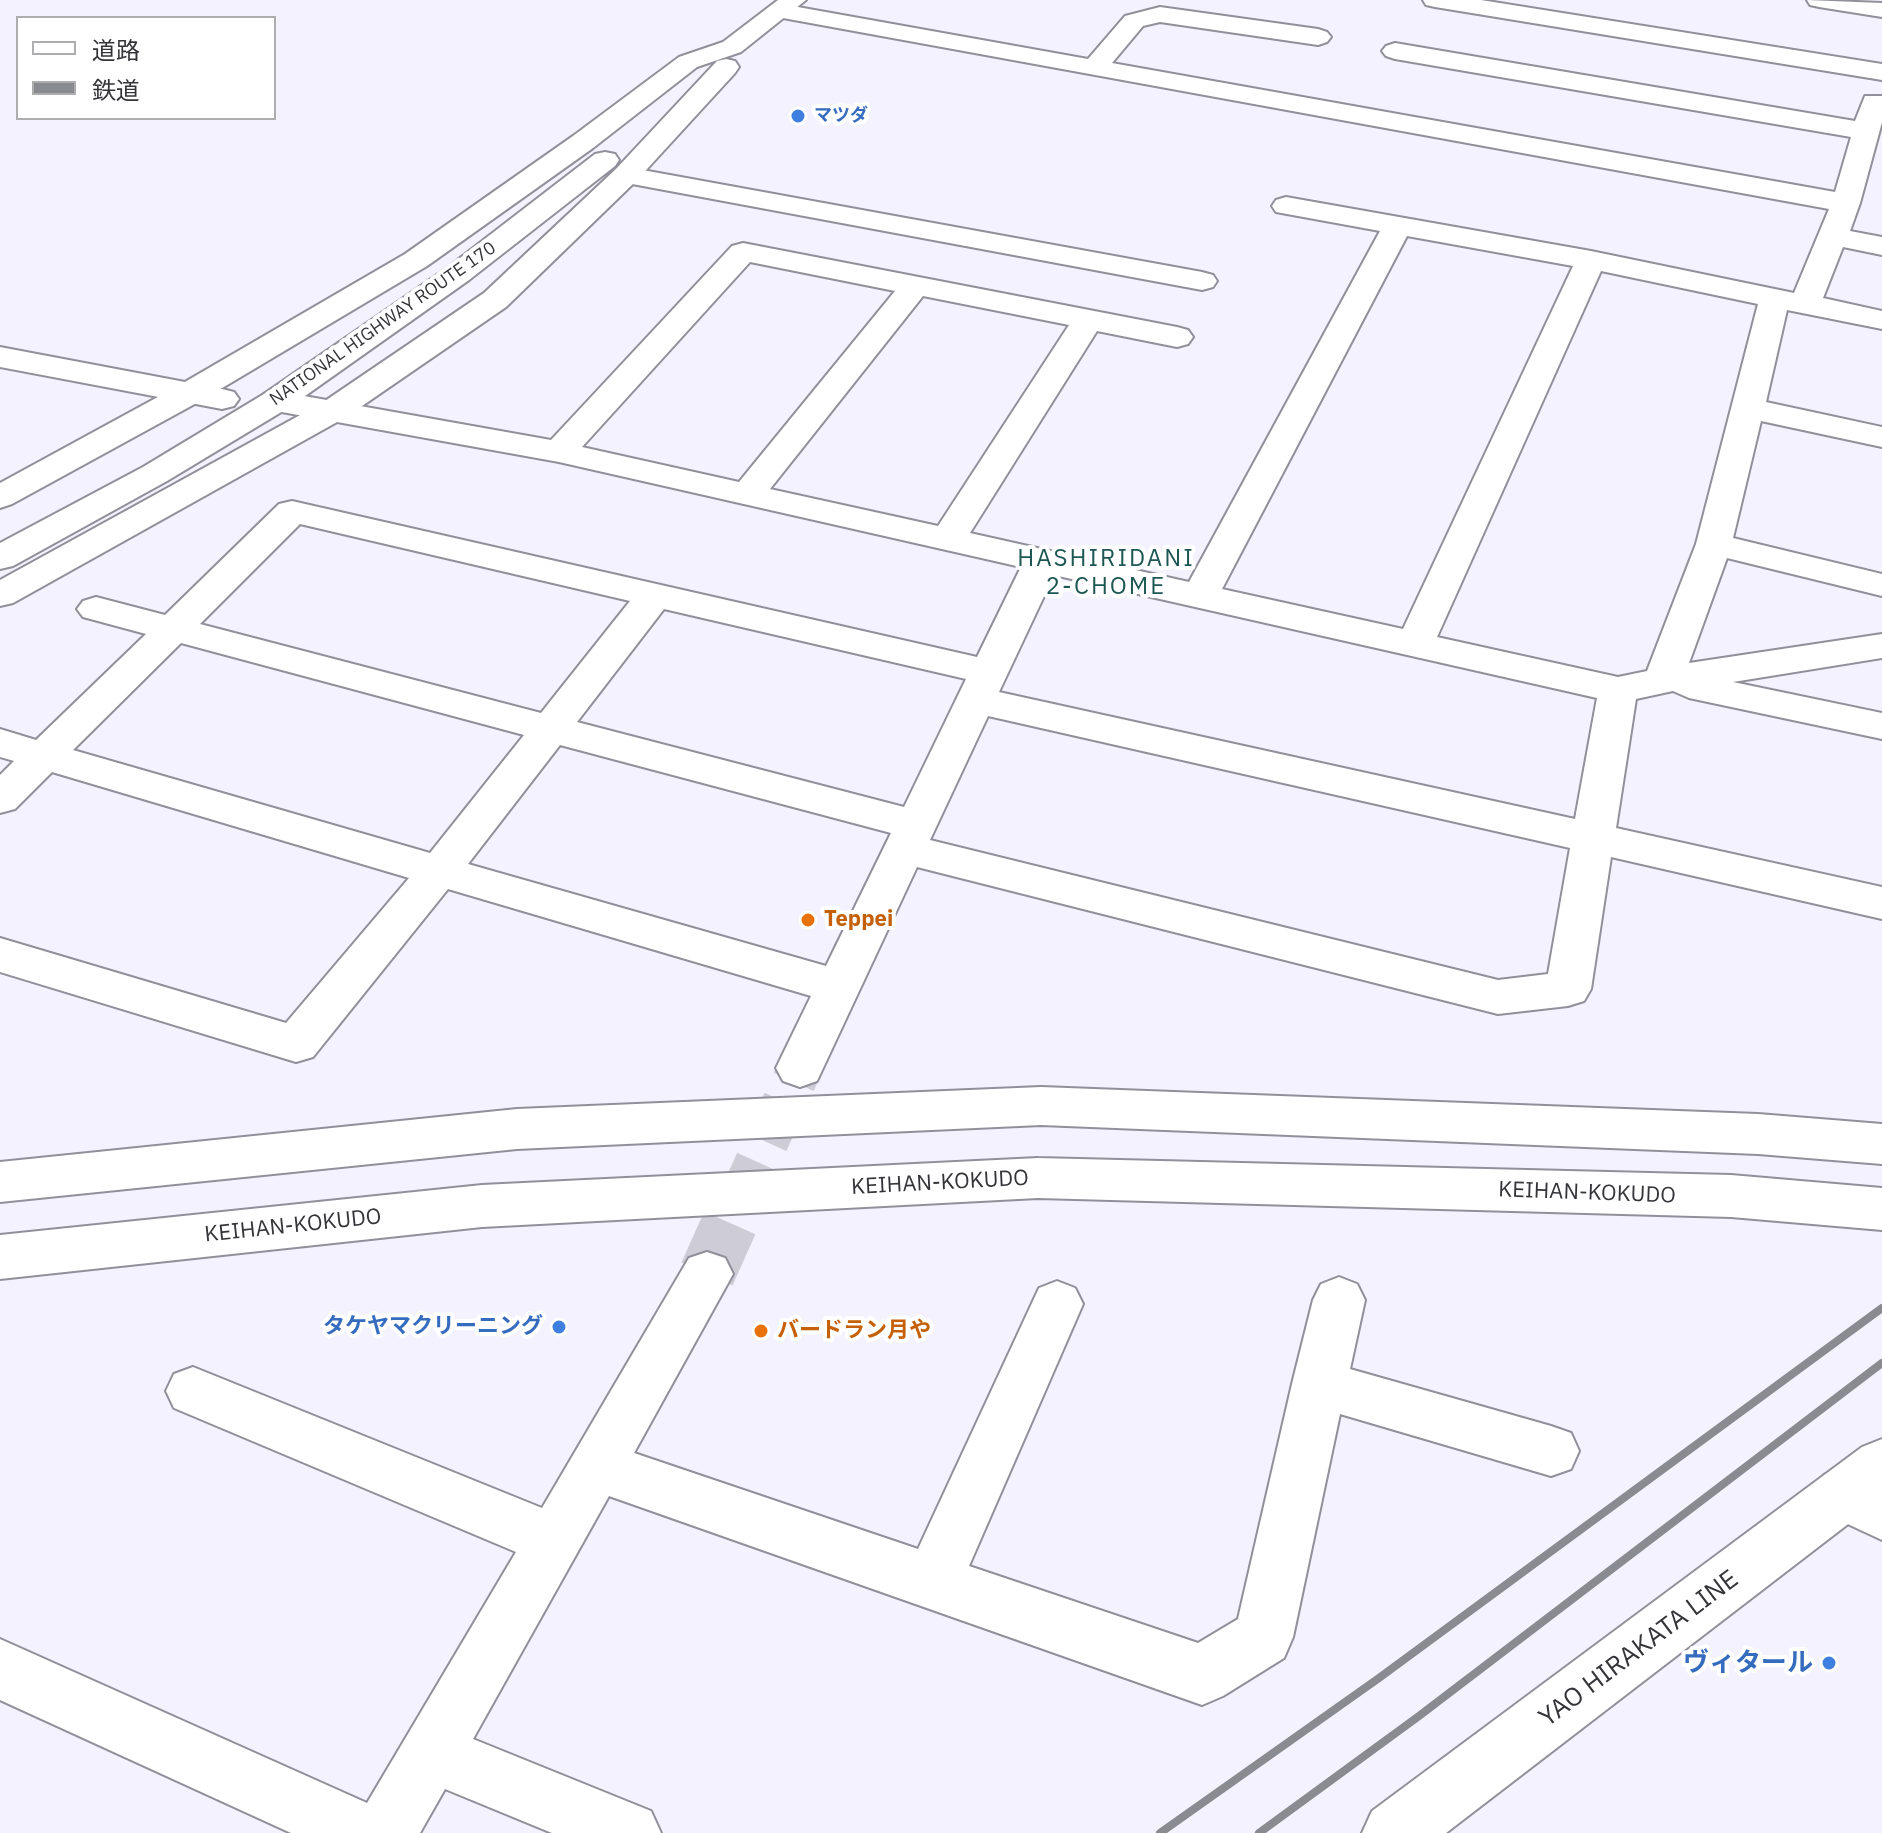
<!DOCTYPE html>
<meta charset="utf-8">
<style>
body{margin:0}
#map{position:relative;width:1882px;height:1833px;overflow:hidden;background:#f3f2fe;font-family:"IBM Plex Sans","Noto Sans JP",sans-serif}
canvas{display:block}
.legend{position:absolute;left:16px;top:16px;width:260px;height:104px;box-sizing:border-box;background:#fff;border:2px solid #aeaeb0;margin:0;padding:10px 14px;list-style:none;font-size:24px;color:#353539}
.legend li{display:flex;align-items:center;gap:16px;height:40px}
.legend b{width:40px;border:2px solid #aeaeb0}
</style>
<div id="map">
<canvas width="1882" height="1833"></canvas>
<ul class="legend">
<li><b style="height:10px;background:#fff"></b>道路</li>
<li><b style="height:10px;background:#8a8a91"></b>鉄道</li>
</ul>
</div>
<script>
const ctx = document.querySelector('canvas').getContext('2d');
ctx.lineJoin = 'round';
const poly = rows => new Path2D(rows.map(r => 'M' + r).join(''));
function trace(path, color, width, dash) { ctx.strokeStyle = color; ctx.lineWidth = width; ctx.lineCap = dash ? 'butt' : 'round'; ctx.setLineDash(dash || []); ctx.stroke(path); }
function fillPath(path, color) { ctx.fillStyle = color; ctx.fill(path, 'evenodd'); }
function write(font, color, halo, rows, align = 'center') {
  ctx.font = font + ' "IBM Plex Sans","Noto Sans JP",sans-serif'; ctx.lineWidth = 8; ctx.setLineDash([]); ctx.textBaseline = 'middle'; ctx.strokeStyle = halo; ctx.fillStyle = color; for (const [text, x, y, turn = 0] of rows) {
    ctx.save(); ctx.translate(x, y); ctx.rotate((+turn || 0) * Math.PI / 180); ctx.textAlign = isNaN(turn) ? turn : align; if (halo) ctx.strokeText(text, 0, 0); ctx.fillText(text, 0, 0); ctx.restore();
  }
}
trace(poly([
 [739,1202,800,1068]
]), '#cdccd7', 44, [44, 22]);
trace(poly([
 [707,1274,740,1200]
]), '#cdccd7', 56, [56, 28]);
const minor = poly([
 [1423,0,1481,0,1882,64,1882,80,1435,7,1426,5,1423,0],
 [1807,0,1882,3,1882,17,1819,7,1810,5,1807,0],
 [781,4,1088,59,1125,16,1160,7,1318,29,1327,32,1331,37,1327,42,1318,45,1160,22,1143,26,1112,63,1835,192,1851,137,1395,59,1386,56,1382,51,1386,46,1395,43,1855,121,1865,96,1882,96,1882,122,1860,203,1850,231,1882,237,1882,255,1843,247,1823,298,1882,311,1882,329,1787,310,1766,402,1882,427,1882,447,1761,421,1733,538,1882,574,1882,596,1727,558,1689,663,1882,634,1882,658,1733,682,1882,713,1882,739,1689,698,1673,691,1636,699,1616,828,1882,887,1882,919,1611,857,1591,989,1584,1001,1568,1006,1498,1014,917,867,817,1081,800,1087,783,1081,776,1068,811,996,448,889,313,1057,296,1062,0,972,0,938,286,1023,409,878,52,772,15,809,0,813,0,775,14,761,0,757,0,729,36,740,146,634,83,617,77,609,83,601,96,597,165,615,279,504,292,501,977,657,1021,567,559,462,276,411,264,408,259,401,264,394,276,391,551,440,732,246,743,243,1177,327,1188,330,1193,337,1188,344,1177,347,1097,331,970,533,1189,582,1380,231,1276,212,1272,206,1276,200,1286,197,1591,251,1794,293,1829,209,772,16,769,11,772,6,781,4],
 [1407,236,1573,266,1403,629,1222,589,1407,236],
 [750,262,895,291,739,482,582,447,750,262],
 [1601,271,1758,304,1696,544,1647,671,1618,677,1437,637,1601,271],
 [923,296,1069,325,938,526,770,489,923,296],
 [300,524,630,601,541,713,200,624,300,524],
 [1054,575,1597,698,1575,819,999,692,1054,575],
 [664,609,966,679,904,807,577,722,664,609],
 [181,643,524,735,430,853,73,750,181,643],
 [988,716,1570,848,1548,974,1498,980,930,840,988,716],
 [560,745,891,833,826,966,468,864,560,745],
 [626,167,1202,272,1213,275,1217,281,1213,287,1202,290,616,181,612,175,616,169,626,167],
 [707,1252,725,1258,733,1274,634,1453,918,1549,1039,1288,1057,1281,1075,1288,1083,1304,969,1566,1198,1643,1238,1619,1292,1384,1313,1300,1321,1284,1339,1277,1357,1284,1365,1300,1350,1369,1551,1426,1571,1433,1579,1451,1571,1469,1551,1476,1340,1414,1293,1637,1284,1658,1223,1696,1202,1705,609,1496,473,1739,651,1811,661,1833,552,1833,445,1789,420,1833,291,1833,0,1700,0,1639,367,1803,516,1552,174,1408,166,1391,174,1374,193,1367,542,1508,689,1258,707,1252],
 [1844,1468,1882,1484,1882,1540,1824,1513,1816,1494,1824,1475,1844,1468]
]);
const tertiary = poly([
 [0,347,222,389,234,392,239,399,234,406,222,409,0,367,0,347]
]);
const primary = poly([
 [1882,1439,1882,1498,1446,1833,1362,1833,1372,1811,1862,1447,1882,1439]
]);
const trunk = poly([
 [778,0,806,0,741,52,697,67,593,148,427,266,202,400,12,504,0,508,0,483,178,386,405,254,573,136,679,57,723,42,778,0],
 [726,59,735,61,739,67,735,73,636,181,506,307,346,417,13,603,0,606,0,580,322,403,484,293,616,169,717,61,726,59],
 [605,152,615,154,619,160,615,166,469,280,288,408,167,481,13,566,0,569,0,543,143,467,264,394,447,268,595,154,605,152],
 [1041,1087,1758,1114,1882,1124,1882,1164,1758,1154,1041,1125,517,1149,0,1202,0,1162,517,1109,1041,1087],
 [1038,1158,1731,1175,1882,1188,1882,1230,1731,1217,1038,1198,482,1227,0,1279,0,1235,482,1185,1038,1158]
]);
trace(minor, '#91909a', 4);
trace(tertiary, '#91909a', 4);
trace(primary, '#91909a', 4);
trace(trunk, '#91909a', 4);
fillPath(minor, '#fff');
fillPath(tertiary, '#fff');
fillPath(primary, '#fff');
fillPath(trunk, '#fff');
trace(poly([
 [1160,1833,1379,1678,1882,1308],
 [1259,1833,1419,1716,1882,1363]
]), '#8a8a91', 8);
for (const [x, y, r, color] of [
 [798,116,8,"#3f7fe0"],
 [808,920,8,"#e8710a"],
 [559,1327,8,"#3f7fe0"],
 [761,1331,8,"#e8710a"],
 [1829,1663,8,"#3f7fe0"]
]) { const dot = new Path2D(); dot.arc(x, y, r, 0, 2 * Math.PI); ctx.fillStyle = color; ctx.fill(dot); trace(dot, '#fff', 3); }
write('bold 18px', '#366cbe', '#fff', [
 ["マツダ",814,116]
], 'left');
write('18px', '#353539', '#fff', [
 ["NATIONAL HIGHWAY ROUTE 170",383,324,-35]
]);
write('bold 22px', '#c56008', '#fff', [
 ["Teppei",824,920],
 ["バードラン月や",777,1331]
], 'left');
write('22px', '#353539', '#fff', [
 ["KEIHAN-KOKUDO",940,1183,-3],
 ["KEIHAN-KOKUDO",1587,1193,2],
 ["KEIHAN-KOKUDO",293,1226,-6]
]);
write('bold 22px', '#366cbe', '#fff', [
 ["タケヤマクリーニング",543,1327]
], 'right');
ctx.letterSpacing = '2px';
write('24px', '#1d5753', '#fff', [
 ["HASHIRIDANI",1106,559],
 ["2-CHOME",1106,587]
]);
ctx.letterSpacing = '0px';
write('26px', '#353539', '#fff', [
 ["YAO HIRAKATA LINE",1639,1649,-37]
]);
write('bold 26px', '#366cbe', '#fff', [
 ["ヴィタール",1813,1663]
], 'right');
</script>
